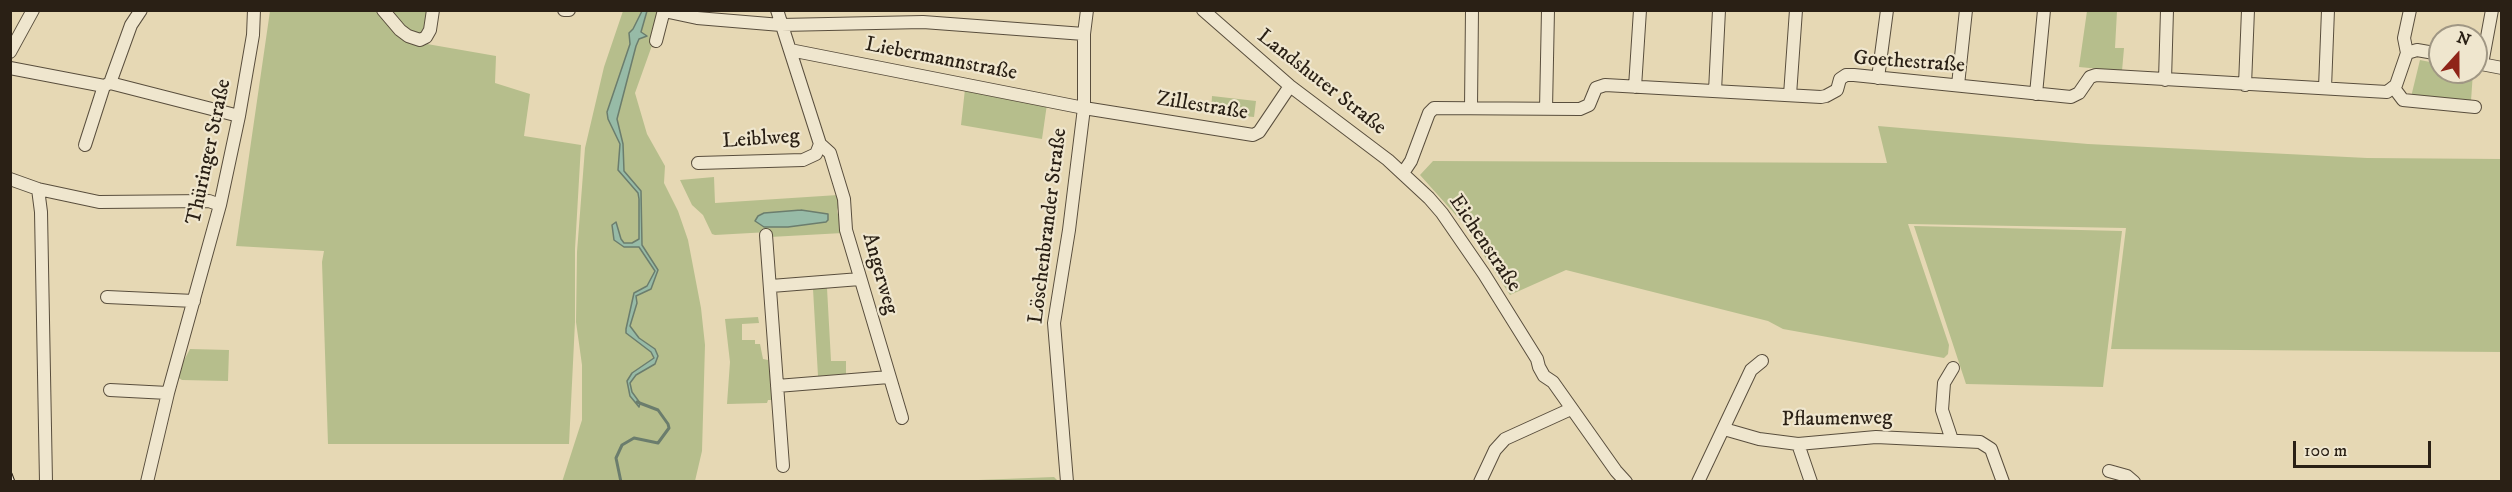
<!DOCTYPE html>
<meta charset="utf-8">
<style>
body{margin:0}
#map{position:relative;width:2512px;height:492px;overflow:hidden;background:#e6d8b4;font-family:"IM FELL DW Pica",serif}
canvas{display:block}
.frame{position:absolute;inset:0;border:12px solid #2a2015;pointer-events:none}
.north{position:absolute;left:2428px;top:24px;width:60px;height:60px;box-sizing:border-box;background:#efe6ce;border:2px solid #a09784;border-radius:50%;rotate:21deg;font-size:16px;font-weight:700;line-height:24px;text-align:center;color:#2a2015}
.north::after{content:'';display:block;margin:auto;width:21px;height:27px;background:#8f2418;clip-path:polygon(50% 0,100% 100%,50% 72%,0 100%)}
.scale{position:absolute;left:2293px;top:441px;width:138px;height:27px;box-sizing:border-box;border:3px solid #2a2015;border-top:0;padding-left:8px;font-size:18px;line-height:21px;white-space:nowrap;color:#2a2015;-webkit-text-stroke:4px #efe6ce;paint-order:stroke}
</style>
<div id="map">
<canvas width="2512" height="492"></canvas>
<div class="frame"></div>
<div class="north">N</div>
<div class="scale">100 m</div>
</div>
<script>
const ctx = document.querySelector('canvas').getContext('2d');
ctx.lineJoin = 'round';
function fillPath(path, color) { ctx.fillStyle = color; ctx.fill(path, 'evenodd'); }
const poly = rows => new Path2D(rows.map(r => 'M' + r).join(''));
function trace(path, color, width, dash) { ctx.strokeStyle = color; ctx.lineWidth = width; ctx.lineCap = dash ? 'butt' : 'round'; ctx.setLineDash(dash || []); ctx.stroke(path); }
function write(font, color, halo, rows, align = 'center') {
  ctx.font = font + ' "IM FELL DW Pica",serif'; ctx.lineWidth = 4.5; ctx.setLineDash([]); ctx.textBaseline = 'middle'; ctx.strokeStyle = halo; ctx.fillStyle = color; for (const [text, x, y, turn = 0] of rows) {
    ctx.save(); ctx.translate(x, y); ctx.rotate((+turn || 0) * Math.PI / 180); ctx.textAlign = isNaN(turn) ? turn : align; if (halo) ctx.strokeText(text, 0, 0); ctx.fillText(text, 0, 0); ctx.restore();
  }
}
fillPath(poly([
 [270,11,378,11,404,40,496,56,495,83,530,94,524,136,581,145,575,249,575,322,569,444,328,444,322,262,324,251,236,246],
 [387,11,429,11,422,34,411,32],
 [623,11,659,11,651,34,655,37,635,93,647,134,665,166,664,183,678,211,688,240,701,308,705,345,702,451,695,481,562,482,582,420,582,365,576,322,577,252,585,148,604,67],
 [2087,11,2117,11,2115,48,2124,48,2122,71,2079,67],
 [2420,60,2440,64,2440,72,2473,72,2471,101,2411,97],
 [965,89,1047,104,1042,139,961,125],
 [1212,96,1256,101,1254,117,1211,113],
 [1878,126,2088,144,2367,158,2501,159,2501,352,2111,349,2126,228,1908,224,1949,345,1948,354,1944,358,1783,329,1768,321,1566,270,1510,295,1462,222,1420,175,1433,161,1887,163],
 [714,177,715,203,838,195,840,201,837,211,843,233,770,237,769,232,715,235,712,234,703,215,692,205,680,180],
 [1914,226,2122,231,2103,387,1966,384],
 [827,288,831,361,846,361,846,374,818,376,813,289],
 [758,317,759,323,742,324,742,340,755,340,755,344,760,344,763,359,768,360,774,400,768,400,767,403,727,404,730,362,725,319],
 [190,349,229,350,228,381,182,380,179,378,181,366],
 [1054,477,1058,481,953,481]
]), '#b6be8c');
const water = poly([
 [642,11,647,11,641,32,647,36,639,39,636,46,617,119,623,144,624,171,641,191,642,245,658,270,651,289,636,296,637,303,630,326,639,338,655,349,658,356,655,364,636,375,630,383,632,392,640,403,639,407,630,396,627,381,632,373,654,358,651,352,626,333,626,329,634,293,647,286,655,271,639,247,624,247,614,240,612,225,616,222,621,239,624,243,632,243,639,239,639,199,638,193,618,170,620,144,608,119,607,112,630,44,629,33,633,29,642,11],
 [801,210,828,214,828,220,826,222,788,227,764,227,755,221,758,216,764,213,801,210]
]);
fillPath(water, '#97bba7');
trace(water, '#6b7d6d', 1.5);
trace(poly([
 [621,482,616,458,622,445,634,438,658,443,669,428,668,424,658,410,637,402]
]), '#6b7d6d', 3);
const minor = poly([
 [383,10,400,30,408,36,420,40,426,37,430,30,433,10],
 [564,10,569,10],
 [777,10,820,144],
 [1203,10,1290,86,1388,160,1429,198,1442,213,1484,274,1537,359,1539,367,1544,376,1553,382,1616,471,1626,482],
 [664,11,697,18,781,25,923,22,1084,34],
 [656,41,664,10],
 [790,50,1084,108,1253,135,1259,132,1290,86],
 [10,52,33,10],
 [2407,53,2404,38,2410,10],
 [2476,63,2502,68],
 [2482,64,2492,10],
 [10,68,104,86,110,83,239,116],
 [1878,78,1887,10],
 [2165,80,2167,10],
 [110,83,131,25,141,10],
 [1958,85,1966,10],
 [2245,85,2248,10],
 [1635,87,1640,10],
 [2325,88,2328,10],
 [2394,88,2403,100,2475,107],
 [1715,91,1719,10],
 [2036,94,2044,10],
 [1790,95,1796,10],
 [1471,107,1472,10],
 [1546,109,1548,10],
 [820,144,830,153,844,199,846,230,902,418],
 [85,145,104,86],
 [698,163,803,160,816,154,820,144],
 [1403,173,1411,161,1429,113,1434,108,1580,109,1589,105,1596,88,1605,85,1821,97,1826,96,1837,90,1840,79,1846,75,1854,75,2071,97,2079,93,2090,77,2096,75,2387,92,2396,85,2407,53,2417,50,2440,54],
 [10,179,38,189,99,202,209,201,220,205],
 [38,189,41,212,46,482],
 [766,235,783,466],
 [771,286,860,279],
 [107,297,194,301],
 [777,386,889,377],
 [110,390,168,393],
 [1724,429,1759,439,1798,444,1876,437,1980,442,1991,449,2003,482],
 [1952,440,1942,410,1944,383,1953,368],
 [1798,444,1811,482],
 [2109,471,2127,476,2134,482],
 [147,482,168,393,220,205,239,116,253,35,254,10],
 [1067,482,1054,323,1069,230,1084,108,1084,34,1087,10],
 [1480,482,1495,450,1505,439,1571,409],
 [1698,482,1751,370,1762,361]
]);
trace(minor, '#594e3d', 14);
trace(minor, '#efe6ce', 12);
const rail = poly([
 [10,474,13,482]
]);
trace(rail, '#2a2015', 5);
trace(rail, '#efe6ce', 3, [9]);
write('21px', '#2a2015', '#efe6ce', [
 ["Liebermannstraße",941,60,11],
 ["Goethestraße",1909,63,4],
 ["Landshuter Straße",1321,83,38],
 ["Zillestraße",1202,107,9],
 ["Leiblweg",761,140,-4],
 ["Thüringer Straße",210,152,-78],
 ["Löschenbrander Straße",1049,226,-83],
 ["Eichenstraße",1484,244,56],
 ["Angerweg",879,274,74],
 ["Pflaumenweg",1837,420,-1]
]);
</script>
